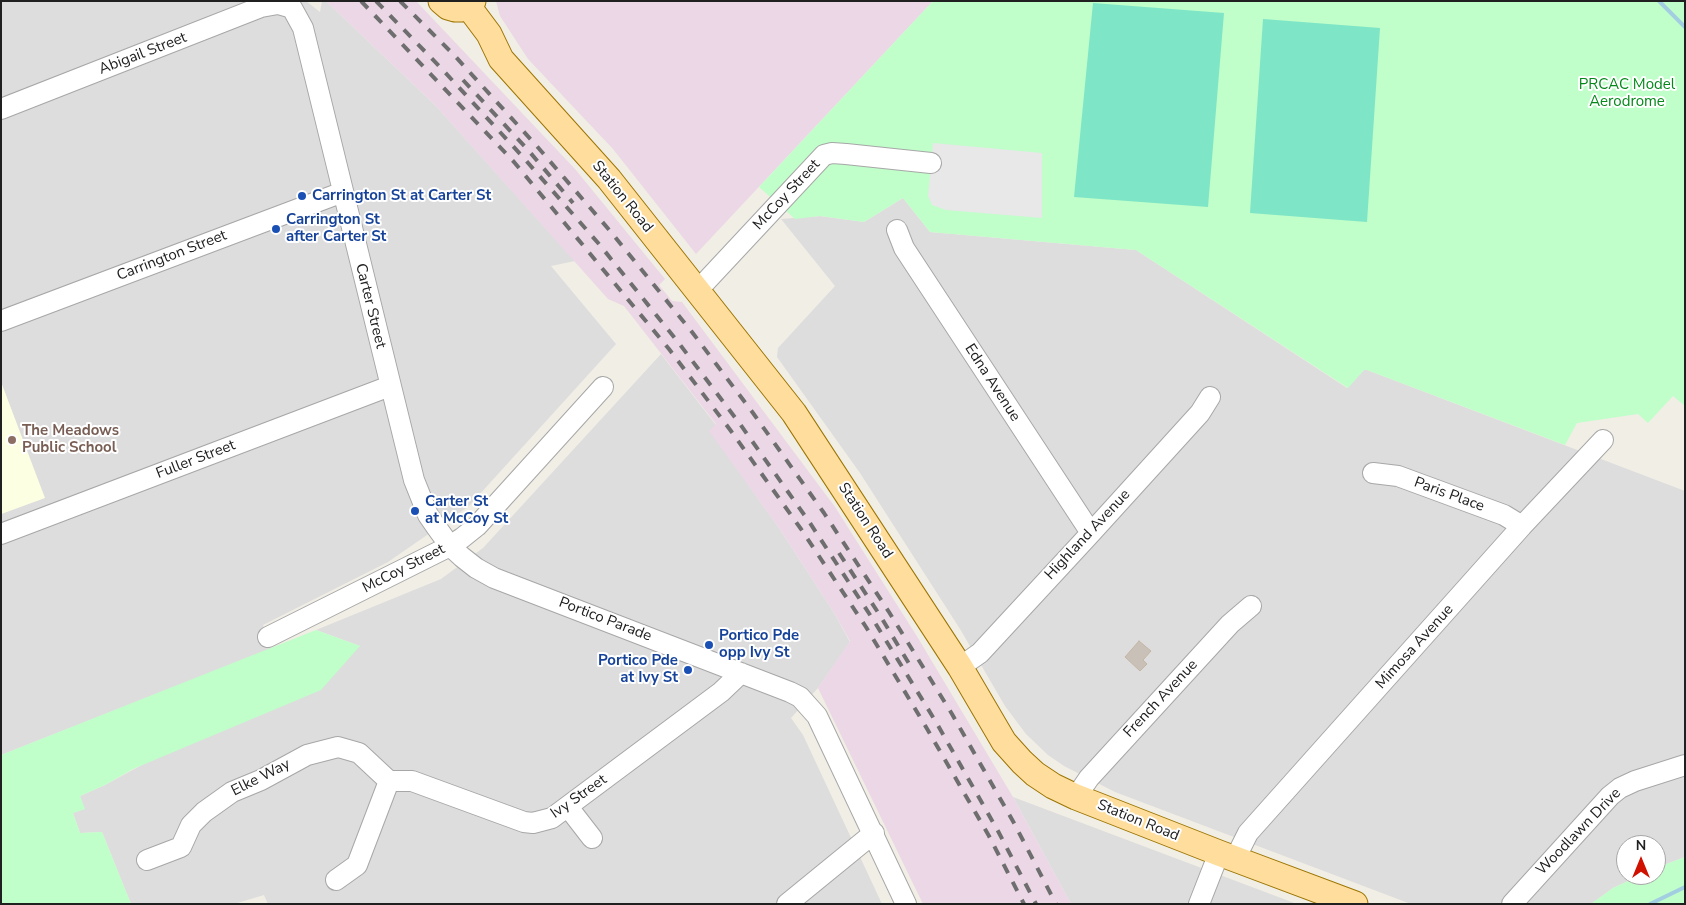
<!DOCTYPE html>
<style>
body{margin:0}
#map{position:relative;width:1686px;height:905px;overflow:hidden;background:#f1eee5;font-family:"Nunito Sans",sans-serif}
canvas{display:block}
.frame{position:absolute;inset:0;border:2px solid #202020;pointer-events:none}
.north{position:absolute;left:1616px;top:835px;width:50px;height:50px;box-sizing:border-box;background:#fff;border:1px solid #a6a6a6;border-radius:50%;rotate:0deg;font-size:14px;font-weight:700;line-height:20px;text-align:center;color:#202020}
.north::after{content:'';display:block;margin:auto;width:18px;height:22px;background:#d01100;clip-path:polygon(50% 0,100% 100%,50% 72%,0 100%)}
</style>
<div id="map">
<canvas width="1686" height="905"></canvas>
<div class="frame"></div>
<div class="north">N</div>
</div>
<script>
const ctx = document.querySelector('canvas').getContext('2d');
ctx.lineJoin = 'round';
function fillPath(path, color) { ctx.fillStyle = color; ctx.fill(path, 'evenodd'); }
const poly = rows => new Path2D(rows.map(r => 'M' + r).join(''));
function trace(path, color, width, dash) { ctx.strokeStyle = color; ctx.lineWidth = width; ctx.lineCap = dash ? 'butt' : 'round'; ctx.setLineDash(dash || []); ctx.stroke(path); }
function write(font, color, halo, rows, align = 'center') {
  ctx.font = font + ' "Nunito Sans",sans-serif'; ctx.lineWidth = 4; ctx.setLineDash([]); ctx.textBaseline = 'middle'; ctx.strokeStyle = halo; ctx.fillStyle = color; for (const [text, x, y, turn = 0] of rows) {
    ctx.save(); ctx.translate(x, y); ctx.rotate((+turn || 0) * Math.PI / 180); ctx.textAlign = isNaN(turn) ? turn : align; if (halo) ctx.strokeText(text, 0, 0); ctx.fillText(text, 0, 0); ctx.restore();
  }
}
fillPath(poly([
 [1,1,306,1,320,12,322,1,326,1,435,105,575,261,551,266,616,344,469,506,388,562,263,625,271,649,1,755,1,514,44,498,1,382],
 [903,198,930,232,1136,250,1347,388,1364,370,1367,370,1685,491,1685,857,1656,868,1656,845,1626,845,1626,875,1641,875,1613,888,1591,904,1411,904,1115,792,1064,766,1048,755,1026,734,1005,706,960,629,860,473,777,357,778,348,835,286,781,219,820,216,864,222],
 [661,354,716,425,710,431,779,528,833,611,850,642,818,688,791,718,803,735,882,904,268,904,264,895,234,904,131,904,102,832,80,833,73,813,84,809,80,796,105,785,360,646,316,630,441,579,483,548],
 [1013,797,1297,904,1071,904]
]), '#dedddd');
fillPath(poly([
 [326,1,416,1,575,169,665,279,659,285,672,301,682,302,835,507,918,638,1013,797,1071,904,923,904,818,688,850,641,833,611,779,528,709,431,716,424,624,306,608,299,435,105],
 [496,1,933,1,696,254,613,149,528,59,500,16]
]), '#ebd7e5');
fillPath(poly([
 [1,382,45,498,1,514]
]), '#fcffe1');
fillPath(poly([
 [933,1,1685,1,1685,406,1673,396,1648,423,1638,414,1577,423,1565,445,1367,370,1364,370,1348,388,1136,250,930,232,903,198,864,222,820,216,795,219,759,187],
 [316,630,360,646,321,690,133,769,105,785,80,796,85,809,73,813,80,833,102,832,131,904,1,904,1,755],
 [1685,857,1685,904,1591,904,1613,888,1641,875,1656,875,1656,868]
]), '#c0feca');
fillPath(poly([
 [1093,3,1224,13,1208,207,1074,197],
 [1263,19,1380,28,1367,222,1250,213]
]), '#7ee6c6');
fillPath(poly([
 [933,143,1042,153,1042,218,946,210,932,205,928,196]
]), '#e8e8e8');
trace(poly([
 [1659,1,1685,27],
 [1650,904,1685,887]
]), '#a3cee2', 4);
const building = poly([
 [1139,641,1151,651,1143,660,1147,664,1140,671,1125,657,1139,641]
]);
fillPath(building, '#c9c1b8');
trace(building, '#c4b6a7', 1);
const minor = poly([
 [1,109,261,7,278,4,292,8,303,28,414,480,428,515,437,528,450,546,462,557,476,568,494,578,790,692,800,697,817,716,906,904],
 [897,230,904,248,1091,533],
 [697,291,824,155,832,153,846,154,931,163],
 [1,321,343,192],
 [1373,473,1398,476,1504,515,1522,526],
 [1,534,390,386],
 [268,637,450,546,462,538,477,526,603,387],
 [960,667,980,653,1091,533,1200,413,1210,397],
 [389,781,412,781,524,822,533,823,552,818,721,692,741,673],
 [1076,797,1089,778,1230,624,1251,606],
 [568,807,592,838],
 [1235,859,1248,833,1522,526,1603,440],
 [147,860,181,847,191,825,204,812,232,792,261,780,307,755,338,747,359,753,389,781],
 [336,880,357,865,389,781],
 [787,904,874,833],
 [1199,904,1219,853],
 [1512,904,1610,796,1620,788,1635,781,1685,765]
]);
const major = poly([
 [441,1,448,7,455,9,462,9,473,1],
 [468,6,489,34,501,59,609,179,794,413,960,667,1004,742,1022,762,1035,774,1053,786,1076,797,1219,853,1355,904]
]);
trace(minor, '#a7a7a7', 22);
trace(major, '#9c7500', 27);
trace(minor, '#fff', 20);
trace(major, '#ffdd9d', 25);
trace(poly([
 [361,1,514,162,669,349,731,431,801,529,866,627,926,727,989,836,1024,904],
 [376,1,441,68,522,156,599,244,678,342,740,424,810,523,874,621,936,722,998,831,1036,904],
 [400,1,454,55,535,144,611,232,692,332,753,413,824,513,889,612,952,714,1014,823,1056,904],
 [463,80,528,150,573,203],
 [839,553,881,617,911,667]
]), '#6e6e6e', 4, [10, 10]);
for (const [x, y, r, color] of [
 [302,196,5,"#1a4fb4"],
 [276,229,5,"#1a4fb4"],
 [12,440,5,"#8d6e63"],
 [415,511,5,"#1a4fb4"],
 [709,645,5,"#1a4fb4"],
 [688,670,5,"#1a4fb4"]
]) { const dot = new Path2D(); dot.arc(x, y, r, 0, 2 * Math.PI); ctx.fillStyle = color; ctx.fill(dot); trace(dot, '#fff', 2); }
write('15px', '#202020', '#fff', [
 ["Abigail Street",143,54,-21],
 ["McCoy Street",787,195,-47],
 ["Station Road",622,197,51],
 ["Carrington Street",172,256,-21],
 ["Carter Street",370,306,76],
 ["Edna Avenue",992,383,57],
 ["Fuller Street",196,460,-21],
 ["Paris Place",1449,495,20],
 ["Station Road",865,521,57],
 ["Highland Avenue",1088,535,-47],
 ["McCoy Street",404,569,-27],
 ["Portico Parade",605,620,21],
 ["Mimosa Avenue",1415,647,-48],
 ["French Avenue",1161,699,-47],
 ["Elke Way",261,778,-27],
 ["Ivy Street",579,797,-35],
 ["Station Road",1138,821,22],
 ["Woodlawn Drive",1579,832,-46]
]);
write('15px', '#038819', '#fff', [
 ["PRCAC Model",1627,85],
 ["Aerodrome",1627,102]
]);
write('bold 15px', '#164399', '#fff', [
 ["Carrington St at Carter St",312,196],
 ["Carrington St",286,220],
 ["after Carter St",286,237],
 ["Carter St",425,502],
 ["at McCoy St",425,519],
 ["Portico Pde",719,636],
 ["opp Ivy St",719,653],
 ["Portico Pde",678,661,"right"],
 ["at Ivy St",678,678,"right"]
], 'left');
write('bold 15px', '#785e54', '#fff', [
 ["The Meadows",22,431],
 ["Public School",22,448]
], 'left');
</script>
